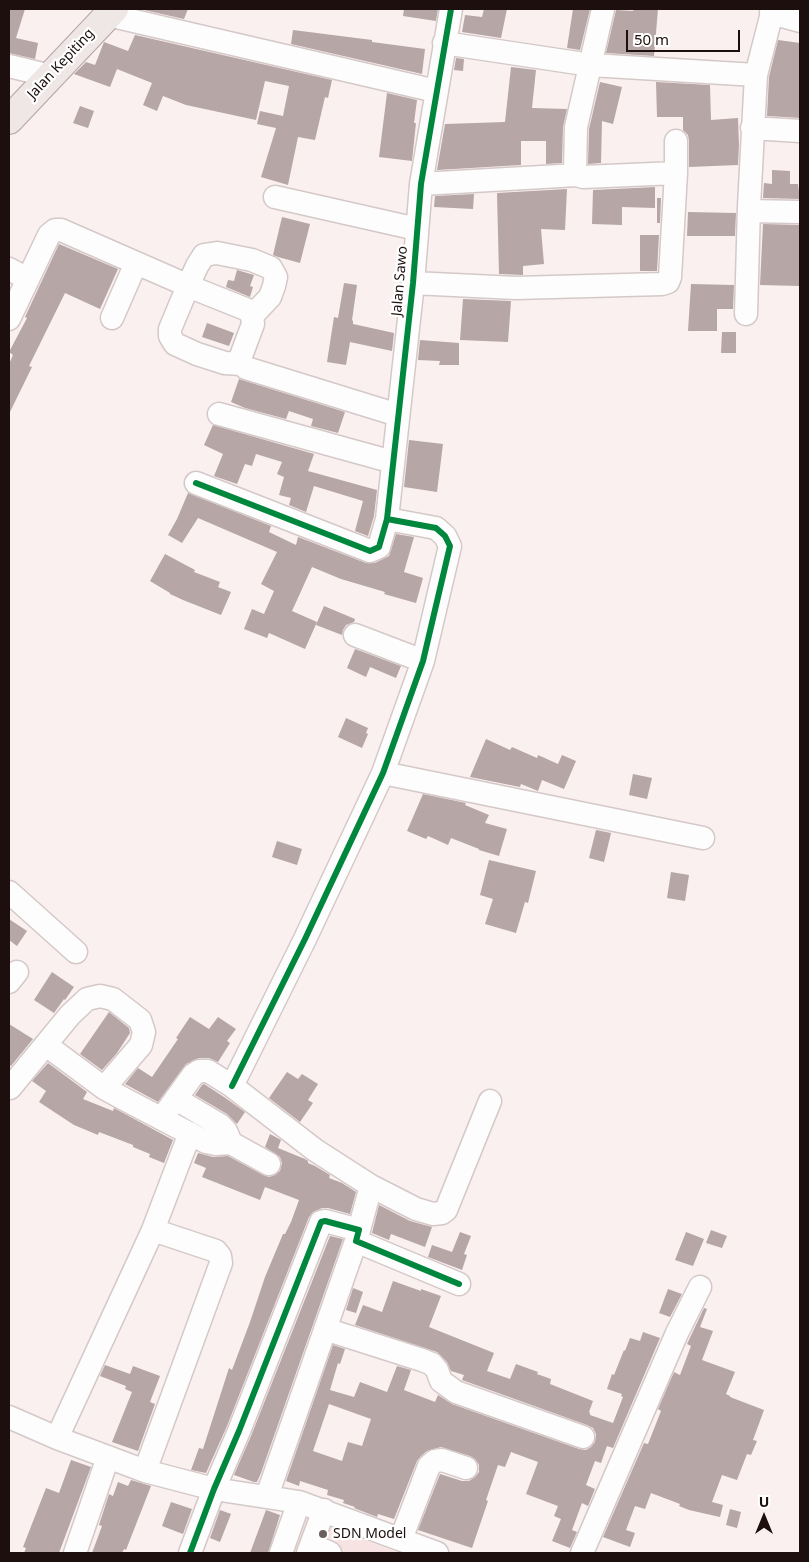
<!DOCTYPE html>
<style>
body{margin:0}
#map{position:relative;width:809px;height:1562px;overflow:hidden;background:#f9f0ef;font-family:"Noto Sans",sans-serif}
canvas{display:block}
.frame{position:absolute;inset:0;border:10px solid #1c0f0e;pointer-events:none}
.north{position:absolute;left:739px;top:1492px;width:50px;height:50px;-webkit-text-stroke:4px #fff;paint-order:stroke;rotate:0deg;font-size:14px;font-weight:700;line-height:20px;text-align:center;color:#1c0f0e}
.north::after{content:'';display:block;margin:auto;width:18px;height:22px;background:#1c0f0e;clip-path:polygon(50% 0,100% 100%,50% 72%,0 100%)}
.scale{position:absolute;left:626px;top:30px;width:114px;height:22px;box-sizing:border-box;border:2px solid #1c0f0e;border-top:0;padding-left:6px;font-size:15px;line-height:18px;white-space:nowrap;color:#1c0f0e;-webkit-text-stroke:4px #fff;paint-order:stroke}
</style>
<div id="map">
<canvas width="809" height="1562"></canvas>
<div class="frame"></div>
<div class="north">U</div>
<div class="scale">50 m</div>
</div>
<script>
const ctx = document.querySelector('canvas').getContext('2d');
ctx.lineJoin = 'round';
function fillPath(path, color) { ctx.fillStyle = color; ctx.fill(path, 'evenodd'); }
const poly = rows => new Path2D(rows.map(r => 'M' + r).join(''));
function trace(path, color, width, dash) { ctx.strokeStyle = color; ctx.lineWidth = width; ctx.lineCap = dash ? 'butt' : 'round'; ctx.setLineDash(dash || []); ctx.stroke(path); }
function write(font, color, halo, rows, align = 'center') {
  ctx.font = font + ' "Noto Sans",sans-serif'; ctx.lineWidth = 4.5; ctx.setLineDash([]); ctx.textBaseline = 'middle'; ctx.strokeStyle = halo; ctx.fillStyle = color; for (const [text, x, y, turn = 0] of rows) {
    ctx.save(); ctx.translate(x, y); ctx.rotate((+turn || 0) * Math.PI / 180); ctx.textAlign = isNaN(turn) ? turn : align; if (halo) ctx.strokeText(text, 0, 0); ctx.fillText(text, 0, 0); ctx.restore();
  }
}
fillPath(poly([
 [301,1516,399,1553,289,1553]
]), '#f7e3e1');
fillPath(poly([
 [9,9,25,9,16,38,38,43,35,59,9,53],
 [145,9,188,9,184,19,144,10],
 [404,9,438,9,436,21,403,16],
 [484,9,507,9,501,38,462,32,465,15,482,17],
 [573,9,590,9,580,50,567,48],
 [634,9,658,9,654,56,606,53,616,10,633,11],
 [293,30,372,40,372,42,425,49,422,74,291,44],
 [135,35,332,80,328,98,325,97,315,140,298,137,288,185,261,177,276,128,257,124,260,111,283,116,289,86,265,81,256,120,186,105,163,96,157,111,143,105,152,83,117,69,110,87,74,74,86,62,95,65,104,42,128,51],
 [778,40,800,43,800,118,767,116,769,77],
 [456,58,464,59,463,71,454,70],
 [511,67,536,70,532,108,567,109,563,127,562,163,546,164,546,141,521,141,521,165,437,170,445,124,505,122],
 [600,82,622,87,613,124,602,121,601,163,588,164,589,129],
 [656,82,710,85,711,120,738,118,739,145,738,165,689,167,689,141,688,135,683,130,683,117,657,117],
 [387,93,417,100,414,123,416,123,412,161,379,157],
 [80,106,94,111,88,128,73,123],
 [772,170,790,171,790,184,798,184,800,199,763,198,764,183,772,184],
 [655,187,655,208,622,207,622,225,592,224,593,190],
 [567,189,565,230,541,229,544,264,523,266,523,275,499,274,497,193],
 [474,194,473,209,434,207,435,196],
 [657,198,661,198,660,223,657,223],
 [688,212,736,213,735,236,687,236],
 [282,217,310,224,300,263,278,257,273,255],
 [763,224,800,225,800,286,760,285],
 [640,235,659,235,657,271,640,271],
 [59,244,118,269,100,309,65,293,29,366,32,367,9,414,9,364,13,355,9,352,27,318,25,317],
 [237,270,254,275,250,286,253,287,250,297,226,287,228,280,234,281],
 [344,283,357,285,352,320,353,321,353,324,394,333,392,351,350,342,346,365,327,362,334,317,338,318],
 [691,284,734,285,733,309,717,309,717,331,688,331],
 [463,299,511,301,508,342,460,340],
 [207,323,234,333,229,346,202,337],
 [722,332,736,332,736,353,721,353],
 [420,340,459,343,459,365,439,365,440,361,418,360],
 [239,379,345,412,338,433,311,426,313,419,289,411,286,419,245,408,231,402],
 [213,425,314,454,308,471,377,490,374,516,368,536,355,531,363,501,314,486,306,512,289,505,291,498,279,495,284,477,277,474,282,462,256,454,252,466,245,464,237,484,214,476,223,454,204,445],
 [409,440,443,444,437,492,404,487],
 [188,493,271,526,269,532,296,545,298,537,366,563,375,563,389,556,396,534,414,537,404,572,423,578,416,603,384,594,385,592,341,579,312,567,292,611,317,622,305,649,269,633,267,638,244,629,252,609,264,614,274,591,261,584,277,552,198,518,182,543,168,535,177,519],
 [165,554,195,570,194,572,220,582,218,587,231,592,221,615,183,600,170,594,170,593,150,581],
 [324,606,355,619,354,622,346,625,343,630,342,635,316,625],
 [355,649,401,666,396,678,370,667,366,677,347,668],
 [346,718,368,728,366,733,368,734,362,748,338,737],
 [486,739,510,750,512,747,537,758,538,755,558,764,562,755,576,761,564,789,542,780,538,791,521,784,520,787,470,777],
 [633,774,652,778,647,799,629,795],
 [423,794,466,803,465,805,489,815,485,823,507,829,499,856,479,850,479,849,451,838,448,845,428,836,426,839,407,831],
 [596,830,611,833,604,862,589,858],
 [277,841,302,849,297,865,272,857],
 [489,860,536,871,528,903,525,902,516,933,485,924,493,899,480,895],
 [671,872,689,875,685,901,667,898],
 [9,919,27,931,17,946,9,940],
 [52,972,74,987,65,1000,64,999,54,1013,34,1000],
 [109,1012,129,1028,130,1033,117,1053,102,1070,80,1054],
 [190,1017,209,1029,218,1017,236,1029,227,1041,230,1043,218,1062,209,1058,199,1058,186,1064,158,1102,125,1084,138,1068,152,1077,178,1039,176,1038],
 [9,1024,33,1039,11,1066,9,1065],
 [48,1063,87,1092,83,1099,113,1111,114,1108,173,1140,164,1163,149,1157,150,1154,133,1147,133,1145,99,1132,98,1135,74,1125,39,1102,46,1091,32,1081],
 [287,1072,298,1079,302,1074,318,1084,308,1100,313,1103,300,1122,269,1098],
 [204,1084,224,1097,245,1112,237,1124,227,1114,195,1095,202,1085],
 [270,1134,281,1140,278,1148,305,1159,308,1161,308,1163,315,1166,330,1175,329,1178,342,1183,356,1192,350,1214,328,1208,322,1208,313,1212,309,1217,227,1426,206,1473,191,1470,199,1448,203,1449,229,1368,232,1370,250,1322,265,1277,283,1234,285,1234,291,1222,299,1200,265,1187,260,1200,202,1177,206,1168,194,1163,198,1153,213,1157,228,1156,263,1175,269,1177,275,1175,280,1171,282,1163,280,1157,265,1147],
 [379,1205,410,1221,432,1227,425,1247,391,1234,389,1240,372,1233],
 [711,1230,727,1236,722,1248,706,1243],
 [460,1232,471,1236,464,1254,467,1255,462,1270,428,1257,432,1245,452,1252],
 [686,1232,704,1239,693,1266,675,1260],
 [330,1236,343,1239,261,1473,257,1482,254,1482,234,1475,251,1436],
 [393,1281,421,1291,421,1289,441,1296,429,1327,494,1353,487,1371,510,1379,516,1364,538,1372,537,1374,551,1379,550,1384,593,1401,589,1412,590,1413,590,1415,613,1423,623,1397,621,1396,622,1394,607,1389,612,1374,614,1375,624,1350,625,1351,630,1338,640,1341,643,1332,660,1338,613,1448,607,1446,601,1463,595,1461,586,1485,595,1489,588,1506,582,1503,572,1530,577,1532,570,1548,552,1541,561,1519,554,1516,558,1506,526,1494,538,1462,511,1452,505,1467,498,1465,486,1500,488,1501,472,1548,418,1530,440,1474,462,1481,469,1481,475,1477,479,1472,479,1465,475,1459,470,1456,441,1447,427,1451,421,1456,417,1461,394,1519,378,1514,377,1517,354,1508,355,1507,343,1503,344,1500,327,1495,328,1490,300,1481,299,1486,286,1481,333,1345,345,1349,340,1364,338,1363,330,1390,354,1397,360,1382,387,1392,397,1366,411,1370,404,1390,435,1402,438,1395,452,1404,579,1449,586,1450,591,1447,595,1442,596,1434,593,1428,587,1425,462,1380,464,1375,451,1371,447,1362,437,1352,355,1325,363,1305,382,1312],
 [329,1404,371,1419,362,1446,348,1442,342,1461,313,1451],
 [353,1288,363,1292,356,1313,346,1310],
 [668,1289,682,1294,670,1317,659,1313],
 [704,1308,707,1309,700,1327,713,1331,702,1360,735,1372,726,1394,730,1396,730,1397,764,1410,753,1440,757,1441,751,1455,747,1454,737,1480,722,1475,712,1502,723,1505,720,1517,689,1510,679,1506,680,1504,651,1493,645,1509,635,1506,626,1530,635,1533,630,1547,603,1537,644,1443,648,1444,661,1411,658,1409,674,1372,680,1375,691,1346,687,1344],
 [105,1365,130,1374,133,1366,160,1376,150,1402,155,1404,138,1451,112,1442,132,1392,125,1389,126,1386,100,1376],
 [71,1460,91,1467,59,1553,24,1553,26,1548,23,1547,46,1488,59,1493],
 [131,1480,151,1486,126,1550,124,1549,122,1553,92,1553,102,1526,99,1525,109,1494,113,1496,118,1482,128,1486],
 [171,1502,192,1509,183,1534,162,1526],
 [730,1509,741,1512,737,1528,726,1525],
 [220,1510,231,1514,220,1542,210,1538],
 [266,1510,280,1515,268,1553,250,1553]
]), '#b6a6a5');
const minor = poly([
 [603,9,576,127,575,171,577,175,583,177,676,173],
 [771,13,800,21],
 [108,15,436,91],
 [444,43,591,65,756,75],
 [9,66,51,76],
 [752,128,800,131],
 [421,184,577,175],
 [275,197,417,229],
 [749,211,800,212],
 [9,269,28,279],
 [413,283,516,288,662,284,668,282,670,277,676,173,676,141],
 [746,314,749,206,756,75,773,9],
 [252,316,270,297,274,286,276,277,271,268,252,260,217,253,204,255,197,266,188,286,170,329,170,336,175,344,197,354,225,363,241,364,246,368,398,415],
 [112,318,136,263],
 [9,319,49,235,55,230,61,230,198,290,248,310,252,316,253,324,241,356,240,360,241,364],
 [219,414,393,462],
 [196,483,370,551,379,547,387,519,413,283,421,184,451,9],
 [355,635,423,661],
 [383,773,703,838],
 [9,892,76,952],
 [9,982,17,972],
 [46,1045,104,1088,126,1100,206,1142,216,1144,231,1143,269,1164],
 [9,1086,10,1088,70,1015,87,999,100,996,113,999,140,1020,144,1032,141,1045,104,1088],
 [232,1086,305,939,383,773,423,661,450,546,445,536,436,528,387,519],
 [176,1099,220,1125,226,1131,231,1143],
 [162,1118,193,1075,199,1071,208,1071,232,1086,315,1150,371,1186,416,1209,433,1214,442,1213,446,1210,490,1101],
 [359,1230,371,1186],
 [325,1329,422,1360,432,1364,437,1370,441,1381,456,1392,583,1437],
 [9,1417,57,1438,145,1471,214,1489,299,1502,437,1553],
 [57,1438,153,1230,190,1133],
 [145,1471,221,1263,220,1256,216,1251,153,1230],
 [267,1496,356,1241],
 [401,1539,429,1466,435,1461,442,1460,466,1468],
 [311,1545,330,1553],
 [75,1553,108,1457],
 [190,1553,214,1489,239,1431,321,1222,325,1221,359,1230,356,1241,459,1284],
 [281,1553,299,1502],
 [308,1553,324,1510],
 [582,1553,677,1333,700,1287]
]);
const major = poly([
 [9,120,114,9]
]);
trace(minor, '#d4c9c8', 25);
trace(major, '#b4a3a1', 30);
trace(minor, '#fefdfd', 22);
trace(major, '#efe6e6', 28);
trace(poly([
 [196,483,370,551,379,547,387,519,413,283,421,184,451,9],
 [232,1086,305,939,383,773,423,661,450,546,445,536,436,528,387,519],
 [190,1553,214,1489,239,1431,321,1222,325,1221,359,1230,356,1241,459,1284]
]), '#00873e', 6);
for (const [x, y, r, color] of [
 [323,1534,5,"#695e5d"]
]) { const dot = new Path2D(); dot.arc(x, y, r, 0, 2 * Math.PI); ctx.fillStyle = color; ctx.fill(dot); trace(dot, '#fff', 2); }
write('14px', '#1c0f0e', '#fff', [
 ["Jalan Kepiting",61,64,-47],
 ["Jalan Sawo",400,281,-85]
]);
write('14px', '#1c0f0e', '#fff', [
 ["SDN Model",333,1534]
], 'left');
</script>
